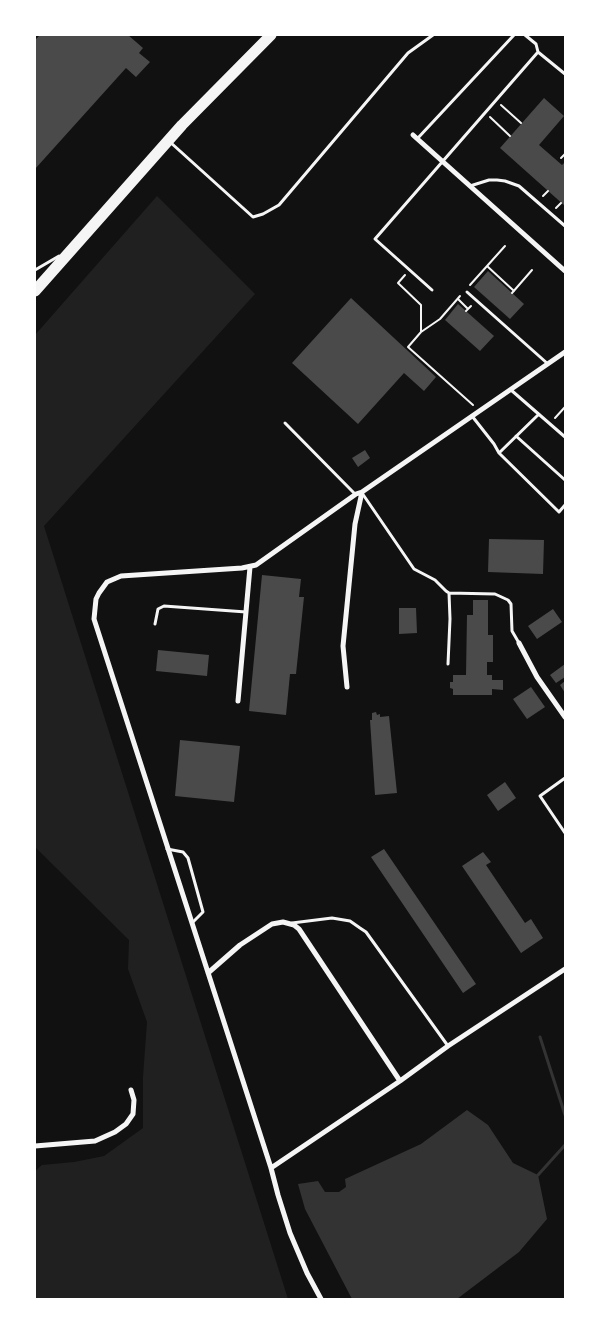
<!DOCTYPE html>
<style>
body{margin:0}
#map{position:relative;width:600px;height:1334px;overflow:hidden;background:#111;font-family:Figtree,sans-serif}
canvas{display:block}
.frame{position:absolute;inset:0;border:36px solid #fff;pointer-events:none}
</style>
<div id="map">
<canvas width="600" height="1334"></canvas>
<div class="frame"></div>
</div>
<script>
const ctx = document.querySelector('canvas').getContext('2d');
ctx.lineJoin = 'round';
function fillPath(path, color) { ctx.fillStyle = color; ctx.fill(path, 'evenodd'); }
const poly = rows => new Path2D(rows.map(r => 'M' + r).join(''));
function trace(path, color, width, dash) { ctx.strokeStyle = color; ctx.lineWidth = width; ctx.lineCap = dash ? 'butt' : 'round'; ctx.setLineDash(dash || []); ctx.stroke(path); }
fillPath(poly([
 [157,196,255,294,44,526,288,1299,35,1299,35,1171,42,1165,74,1162,104,1156,143,1128,143,1077,147,1022,128,969,129,940,35,847,35,335]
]), '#202020');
fillPath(poly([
 [467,1110,488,1125,513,1163,538,1175,547,1219,519,1252,457,1299,352,1299,305,1209,298,1184,318,1181,325,1192,339,1192,346,1187,345,1179,421,1144]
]), '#333');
trace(poly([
 [540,1037,565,1115],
 [538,1175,565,1145]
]), '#333', 3);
fillPath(poly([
 [40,35,128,35,143,48,139,53,150,62,136,77,126,68,35,169,35,40],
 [544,98,564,116,539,145,562,165,565,162,565,206,500,148],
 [488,271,524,304,510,319,474,287],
 [351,298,436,377,424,391,404,373,358,424,292,363],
 [458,304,494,336,480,351,445,320],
 [365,450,370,458,358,467,352,458],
 [489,539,544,540,543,574,488,572],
 [262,575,301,579,299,597,304,597,296,674,290,674,286,715,249,711],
 [473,600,488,600,488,635,493,635,493,662,487,662,487,675,492,675,492,680,503,680,503,690,492,689,492,695,453,695,453,689,450,688,450,682,453,682,453,675,466,675,467,615,473,615],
 [399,608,416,608,417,633,399,634],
 [553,609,562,622,537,639,528,626],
 [158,650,209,655,207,676,156,671],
 [565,664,565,677,556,683,550,675],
 [565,681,565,693,560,685],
 [531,687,545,707,527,719,513,699],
 [376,712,377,715,380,714,380,717,389,716,397,793,375,795,370,720,372,720,372,713],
 [180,740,240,746,234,802,175,796],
 [505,782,516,798,498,811,487,795],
 [384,849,476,984,463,993,371,857],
 [483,852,491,862,486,865,525,923,531,919,543,938,521,953,462,866]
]), '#4a4a4a');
trace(poly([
 [501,105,521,123],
 [490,117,510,136],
 [561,158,565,154],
 [543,196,548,191],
 [556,208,561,203],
 [487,266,514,291],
 [405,275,398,283,421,305,421,332],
 [470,285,505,246],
 [512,293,532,270],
 [460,296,440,319,421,332,408,347,473,405],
 [458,299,468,309],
 [466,311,471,306],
 [555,418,565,407]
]), '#f5f5f5', 2);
trace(poly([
 [538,52,565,74],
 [417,139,514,35],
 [170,142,253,217,263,214,279,205,408,53,433,35],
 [470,186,489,180,497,180,505,181,519,186,565,226],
 [35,270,59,256],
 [432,290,375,239,538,52,536,44,525,35],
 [467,292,548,364],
 [511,390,565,437],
 [472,416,494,444,499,453,559,512,565,505],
 [285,423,355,494],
 [516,436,565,480],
 [499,453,539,414],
 [362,493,414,569,435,580,446,591,449,593,495,594,508,600,511,604,512,631,519,643],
 [155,624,158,609,164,606,246,612],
 [448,664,450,619,449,593],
 [565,778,540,796,565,833],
 [167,849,183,852,188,858,203,912,192,923],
 [292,923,332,918,350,921,360,928,366,932,448,1046]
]), '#f5f5f5', 3);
trace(poly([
 [413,135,565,271],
 [519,643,537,677,565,717],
 [347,687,343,646,355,524,362,492],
 [238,701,250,567],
 [208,973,240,945,272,924,283,922,294,925,299,929,400,1081],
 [35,1146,95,1141,115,1132,126,1124,133,1114,134,1100,131,1090],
 [271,1168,400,1081,448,1046,565,969],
 [321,1299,307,1273,290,1233,278,1195,271,1168,94,619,96,599,99,593,107,582,121,576,242,568,256,565,356,494,362,492,565,352]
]), '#f5f5f5', 5);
trace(poly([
 [35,291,182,125,271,35]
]), '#f5f5f5', 11);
</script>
